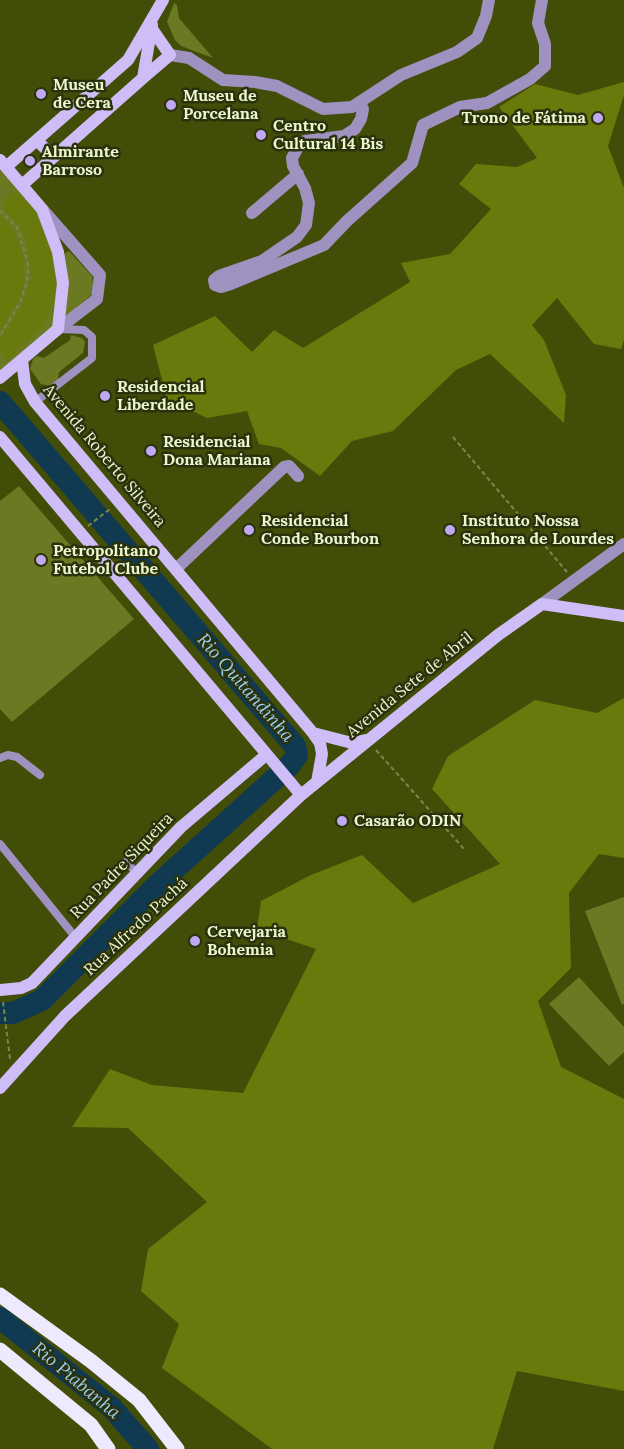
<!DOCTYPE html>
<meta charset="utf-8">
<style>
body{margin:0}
canvas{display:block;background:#424d08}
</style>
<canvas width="624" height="1449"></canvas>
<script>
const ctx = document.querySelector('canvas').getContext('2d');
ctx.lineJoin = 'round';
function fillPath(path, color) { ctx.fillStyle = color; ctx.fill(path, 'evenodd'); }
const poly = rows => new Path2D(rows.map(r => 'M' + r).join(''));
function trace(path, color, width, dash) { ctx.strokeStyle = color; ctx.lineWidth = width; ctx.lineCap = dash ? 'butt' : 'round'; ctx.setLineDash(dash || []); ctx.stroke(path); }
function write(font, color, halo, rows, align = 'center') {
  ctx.font = font + ' Lora,serif'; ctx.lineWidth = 5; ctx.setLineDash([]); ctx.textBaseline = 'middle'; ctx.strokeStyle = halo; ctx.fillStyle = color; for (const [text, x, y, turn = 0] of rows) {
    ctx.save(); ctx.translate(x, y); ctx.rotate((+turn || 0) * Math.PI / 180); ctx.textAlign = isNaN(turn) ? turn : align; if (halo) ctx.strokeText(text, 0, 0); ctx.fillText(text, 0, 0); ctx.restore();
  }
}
fillPath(poly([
 [174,3,177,5,179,18,213,58,181,46,175,40,167,22],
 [0,164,41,211,62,283,55,329,0,377],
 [69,251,92,276,93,285,92,294,67,316,65,315,69,284,64,254],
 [71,335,82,338,85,342,83,353,59,372,58,380,55,384,49,386,41,384,30,369,33,359,37,356,44,358,70,340],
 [19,486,134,619,12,722,0,709,0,501],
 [624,897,624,1004,622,1005,585,911],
 [579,977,624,1027,624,1052,609,1066,549,1004]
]), '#6b7922');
fillPath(poly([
 [624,82,624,95,608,146,624,188,624,340,621,349,594,344,557,298,532,325,544,340,566,395,564,423,490,354,456,370,393,431,352,441,320,476,281,448,259,444,247,411,207,418,167,399,153,345,215,316,252,352,274,330,303,348,410,282,401,263,450,254,491,209,459,184,476,164,517,167,537,158,499,107,535,84,578,95],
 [17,191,35,212,50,250,56,282,54,300,43,326,6,361,0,349,0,340,24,303,32,277,27,242,19,225,3,208,8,196],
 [0,216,12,228,24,259,24,271,21,295,0,330],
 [624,698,624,858,599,854,569,893,571,968,538,1001,561,1067,624,1099,624,1391,517,1371,493,1449,272,1449,162,1368,179,1324,141,1291,148,1249,207,1202,128,1128,72,1127,110,1069,152,1085,243,1093,316,949,257,929,261,901,311,875,362,855,413,903,500,864,432,789,448,756,535,700,597,713]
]), '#69790b');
trace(poly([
 [0,402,295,746,297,755,290,765,155,887,42,1000,13,1013,0,1013],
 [0,1318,111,1407,148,1449]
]), '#103952', 22);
trace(poly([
 [0,210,18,229,28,264,27,282,20,303,0,336],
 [453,437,567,572],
 [88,526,110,509],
 [376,750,464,849],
 [3,1002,10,1059]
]), '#7c874c', 2, [4.5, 3]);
trace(poly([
 [35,402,92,358,92,337,84,330,60,329],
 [0,758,8,755,17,757,40,775],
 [0,844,76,938],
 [126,862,137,873]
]), '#9f91c0', 8);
trace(poly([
 [170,55,189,58,223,80,255,82,277,86,323,109,352,107,401,75,457,52,477,38,486,16,489,0],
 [360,102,363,109,361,119,355,129,344,136,305,141,297,149,292,158,293,166,305,188,309,203,306,225,297,237,262,261,219,276,214,280,215,285,221,287,231,284,324,245,347,221,412,163,423,125,460,107,487,103,530,79,545,66,545,44,538,23,542,0],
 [43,210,100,275,97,299,58,329],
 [252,213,298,174],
 [176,569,284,467,289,466,298,476],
 [542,604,624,544]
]), '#9f91c0', 12);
trace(poly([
 [143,78,170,55,152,29],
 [37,140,53,157],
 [0,160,42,209,58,252,63,283,58,329,0,378],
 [6,167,128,60,163,0],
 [22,185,143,78,152,25],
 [22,360,25,384,35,402,313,733,320,743,322,754,317,782],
 [0,437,301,795],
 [313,733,352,743,367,740],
 [0,990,21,988,32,983,181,827,266,755],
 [0,1088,65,1016,301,795,498,635,542,604,624,616]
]), '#cfbdf8', 12);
trace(poly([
 [0,1295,91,1361,139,1400,177,1449],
 [0,1350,91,1425,108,1449]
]), '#eee9fc', 15);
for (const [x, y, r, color] of [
 [41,94,6,"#c0a8f3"],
 [171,105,6,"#c0a8f3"],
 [598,118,6,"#c0a8f3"],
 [261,135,6,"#c0a8f3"],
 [30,161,6,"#c0a8f3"],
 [105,396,6,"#c0a8f3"],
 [151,451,6,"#c0a8f3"],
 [249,530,6,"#c0a8f3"],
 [450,530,6,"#c0a8f3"],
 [41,560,6,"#c0a8f3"],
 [342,821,6,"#c0a8f3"],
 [195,941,6,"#c0a8f3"]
]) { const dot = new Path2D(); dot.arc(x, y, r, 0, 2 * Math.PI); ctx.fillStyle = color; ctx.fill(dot); trace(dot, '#2a310d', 2); }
write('bold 16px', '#edf7ce', '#2a310d', [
 ["Museu",53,85],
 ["de Cera",53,103],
 ["Museu de",183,96],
 ["Porcelana",183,114],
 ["Trono de Fátima",586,118,"right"],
 ["Centro",273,126],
 ["Cultural 14 Bis",273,144],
 ["Almirante",42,152],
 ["Barroso",42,170],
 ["Residencial",117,387],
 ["Liberdade",117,405],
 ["Residencial",163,442],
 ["Dona Mariana",163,460],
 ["Residencial",261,521],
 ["Conde Bourbon",261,539],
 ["Instituto Nossa",462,521],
 ["Senhora de Lourdes",462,539],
 ["Petropolitano",53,551],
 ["Futebol Clube",53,569],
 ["Casarão ODIN",354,821],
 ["Cervejaria",207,932],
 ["Bohemia",207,950]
], 'left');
write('16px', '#edf7ce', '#2a310d', [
 ["Avenida Roberto Silveira",104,456,50],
 ["Avenida Sete de Abril",410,685,-39],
 ["Rua Padre Siqueira",122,866,-46],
 ["Rua Alfredo Pachá",136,927,-43]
]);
write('italic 18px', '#9bcff2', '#2a310d', [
 ["Rio Quitandinha",245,688,49],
 ["Rio Piabanha",76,1381,40]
]);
</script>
